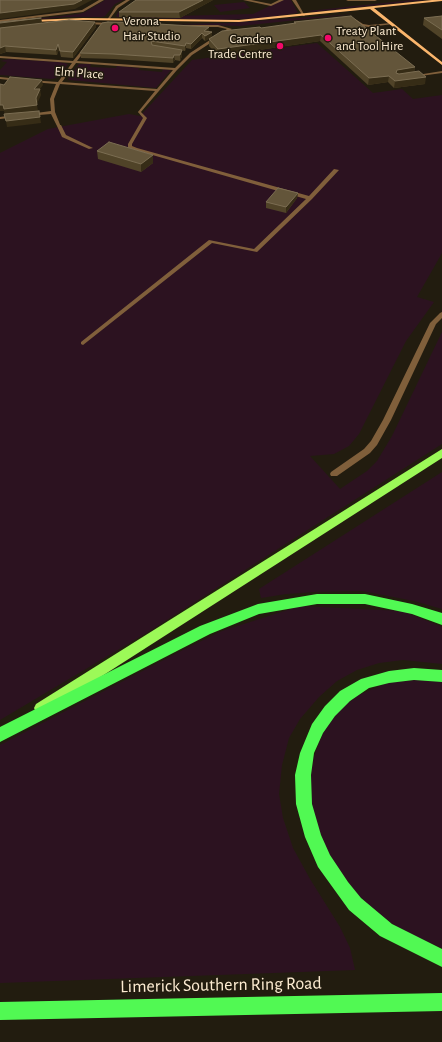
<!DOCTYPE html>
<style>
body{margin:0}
canvas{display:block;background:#221c0f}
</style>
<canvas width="442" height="1042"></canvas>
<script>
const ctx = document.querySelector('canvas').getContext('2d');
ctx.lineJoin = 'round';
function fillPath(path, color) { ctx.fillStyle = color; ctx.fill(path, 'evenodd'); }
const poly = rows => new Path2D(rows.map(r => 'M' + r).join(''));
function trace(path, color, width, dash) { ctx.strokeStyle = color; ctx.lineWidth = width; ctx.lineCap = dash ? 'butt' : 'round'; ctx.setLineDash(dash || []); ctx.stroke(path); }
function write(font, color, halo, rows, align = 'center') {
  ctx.font = font + ' "Alegreya Sans",sans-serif'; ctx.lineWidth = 3; ctx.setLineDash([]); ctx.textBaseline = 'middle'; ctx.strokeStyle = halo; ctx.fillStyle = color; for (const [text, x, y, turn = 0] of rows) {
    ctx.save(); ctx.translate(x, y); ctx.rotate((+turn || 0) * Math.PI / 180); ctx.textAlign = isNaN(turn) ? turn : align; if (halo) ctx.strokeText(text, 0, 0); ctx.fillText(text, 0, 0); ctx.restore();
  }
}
fillPath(poly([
 [105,0,123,0,115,4,105,16,102,17,65,17,0,23,79,14,85,12],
 [282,0,291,0,298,13,264,18,221,20,117,17,116,16,119,11,175,16,253,14],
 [413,0,426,0,313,12,308,11],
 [244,2,250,8,220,12,214,5],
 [355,14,240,26,173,24,228,23],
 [317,43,373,93,402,89,413,99,442,95,442,253,417,297,434,302,406,341,359,434,349,446,334,454,310,456,340,489,367,471,377,461,392,436,442,332,442,444,148,632,0,720,0,153,48,129,129,114,140,116,192,60],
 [9,59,60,62,68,64,58,77,52,79,0,75,0,70,7,62,0,61],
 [79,64,91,64,90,67,116,68,117,66,140,68,138,70,162,72,163,69,171,70,156,88,69,80,68,78],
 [442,472,442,609,414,601,362,591,315,592,286,594,261,598,259,589],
 [300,606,403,611,442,627,442,664,403,660,379,663,357,670,337,681,319,697,300,719,289,738,282,765,279,794,283,818,293,848,310,879,340,927,350,948,355,970,0,983,0,745,183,650,222,631],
 [418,680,442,682,442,948,417,937,391,923,363,900,353,889,330,856,318,830,311,803,310,781,314,757,323,733,338,711,357,696,382,685,393,682]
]), '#2c1220');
fillPath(poly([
 [243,0,251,0,271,4,279,0,284,0,271,6,243,0],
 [346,0,377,0,375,1,348,1,346,0],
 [353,19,355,19,363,24,369,25,391,23,393,24,369,27,361,26,353,21,353,19],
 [442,71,442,73,413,77,411,76,442,71],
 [140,111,147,118,132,144,132,146,137,148,309,196,334,169,339,170,312,199,257,252,212,243,83,345,81,344,81,342,209,240,254,249,306,199,128,148,128,144,143,118,138,112,140,111],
 [57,125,61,125,66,135,93,148,89,149,62,137,57,126,57,125],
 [442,312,442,318,436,324,391,420,377,445,370,453,337,476,331,476,330,474,331,472,364,449,371,441,383,420,430,323,440,313,442,312]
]), '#805f3b');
fillPath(poly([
 [99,0,104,0,83,12,0,22,0,20,82,10,99,0],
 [126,0,130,0,118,8,109,20,107,20,116,6,126,0],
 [292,0,296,0,305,16,303,16,292,0],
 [85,22,111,23,113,24,111,25,84,24,85,22],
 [184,25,218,25,232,29,192,55,177,70,140,113,138,112,155,91,60,84,54,99,55,112,61,127,57,126,51,114,27,116,27,114,29,114,51,111,50,99,56,84,32,82,30,81,30,80,58,82,72,63,0,58,0,56,73,61,87,44,89,45,77,61,175,68,190,53,227,29,218,27,185,27,184,25],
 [76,63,173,70,157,89,62,82,76,63],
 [0,77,19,79,21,80,19,81,0,79,0,77],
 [15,115,17,116,17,117,0,119,0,117,15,115]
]), '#805f3b');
fillPath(poly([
 [432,0,442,0,442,1,374,8,442,62,442,65,370,9,239,22,83,20,32,22,30,21,32,20,83,18,239,20,432,0]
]), '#fab56c');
fillPath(poly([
 [442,449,442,458,46,712,41,714,36,712,34,708,36,704,442,449]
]), '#9cf958');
fillPath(poly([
 [317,594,365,594,412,604,442,613,442,625,412,614,365,604,317,604,259,614,210,634,0,742,0,727,200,626,258,604,317,594],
 [414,668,442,670,442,682,414,680,389,683,369,688,350,701,335,716,323,733,314,753,311,775,312,804,321,835,330,855,348,882,361,898,392,924,442,949,442,967,380,936,349,910,318,867,305,837,296,804,295,775,300,753,312,724,325,706,340,691,361,679,389,671,414,668],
 [442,993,442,1011,0,1020,0,1002,442,993]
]), '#51f953');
fillPath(poly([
 [213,0,180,18,119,17,119,12],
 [442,16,442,39,423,25,424,18],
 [41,18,42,23,95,22,96,27,73,58,61,57,59,49,57,55,6,52,0,54,0,22],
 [294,22,415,67,414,72,425,84,394,88,388,82,368,85,320,41,218,56,209,46,209,39,261,28,294,24],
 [161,23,161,24,209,27,209,32,212,32,212,37,205,41,202,38,191,49,186,48,185,51,176,49,182,50,182,56,180,61,175,60,173,63,114,59,81,58,80,53],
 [97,151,153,155,153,163,141,172,98,159],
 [298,193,297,198,286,213,266,208,266,202]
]), '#504328');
fillPath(poly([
 [82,0,92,0,75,9,0,19,0,13],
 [203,0,213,0,180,18,179,12],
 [41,18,42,24,0,28,0,23],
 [95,22,96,27,73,58,73,52],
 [209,27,209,32,204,36,204,31],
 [212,32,212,37,205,41,205,36],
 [202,33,202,38,191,49,191,44],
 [321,35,320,41,218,56,218,49],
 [186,43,186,48,185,51,185,46],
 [58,44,59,49,57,55,56,50],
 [5,46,6,52,0,54,0,48],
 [182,50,182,56,180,61,180,55],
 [174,55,175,60,173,63,173,58],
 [415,67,414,74,396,77,397,70],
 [389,76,388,82,368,85,369,78],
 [426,77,425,84,394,88,395,81],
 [42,80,43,85,40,89,41,95,37,104,34,89],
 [0,105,37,105,38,111,5,115,4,111,0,111],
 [40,117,41,123,25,125,7,127,6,121],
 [153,155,153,163,141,172,141,164],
 [298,193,297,198,286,213,286,207]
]), '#362c16');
const building = poly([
 [0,0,82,0,74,4,0,13,0,0],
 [136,0,203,0,179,12,119,12,136,0],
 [351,16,415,67,397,70,396,73,399,74,419,71,426,77,395,81,389,76,369,78,321,35,218,49,209,39,222,31,260,27,261,28,296,23,294,22,351,16],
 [442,16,442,30,424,18,442,16],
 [41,18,0,23,0,22,41,18],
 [69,20,95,22,73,52,60,51,58,44,56,50,5,46,0,48,0,28,69,20],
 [108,22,161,23,158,24,209,27,204,31,212,32,205,36,202,33,191,44,186,43,185,46,151,41,152,45,182,50,180,55,174,55,173,58,113,54,80,53,102,23,108,22],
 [10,77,42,80,34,89,40,89,36,98,37,105,4,109,3,105,0,105,0,84,4,85,10,77],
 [39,111,40,117,6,121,4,114,39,111],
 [109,142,153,155,141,164,97,151,109,142],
 [278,188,298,193,286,207,266,202,278,188]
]);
fillPath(building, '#63553a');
trace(building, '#7b6d52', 1);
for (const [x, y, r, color] of [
 [115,28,4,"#f20969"],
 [328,38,4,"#f20969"],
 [280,46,4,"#f20969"]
]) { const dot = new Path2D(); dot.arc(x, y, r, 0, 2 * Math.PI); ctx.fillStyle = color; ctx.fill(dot); trace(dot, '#221c0f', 1.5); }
write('13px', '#fdecd2', '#221c0f', [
 ["Verona",123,21],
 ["Hair Studio",123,36],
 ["Treaty Plant",336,31],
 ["and Tool Hire",336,46],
 ["Camden",272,39,"right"],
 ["Trade Centre",272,54,"right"]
], 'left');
write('13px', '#fdecd2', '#221c0f', [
 ["Elm Place",79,73,4]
]);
write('18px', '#fdecd2', '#221c0f', [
 ["Limerick Southern Ring Road",221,985,-1]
]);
</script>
